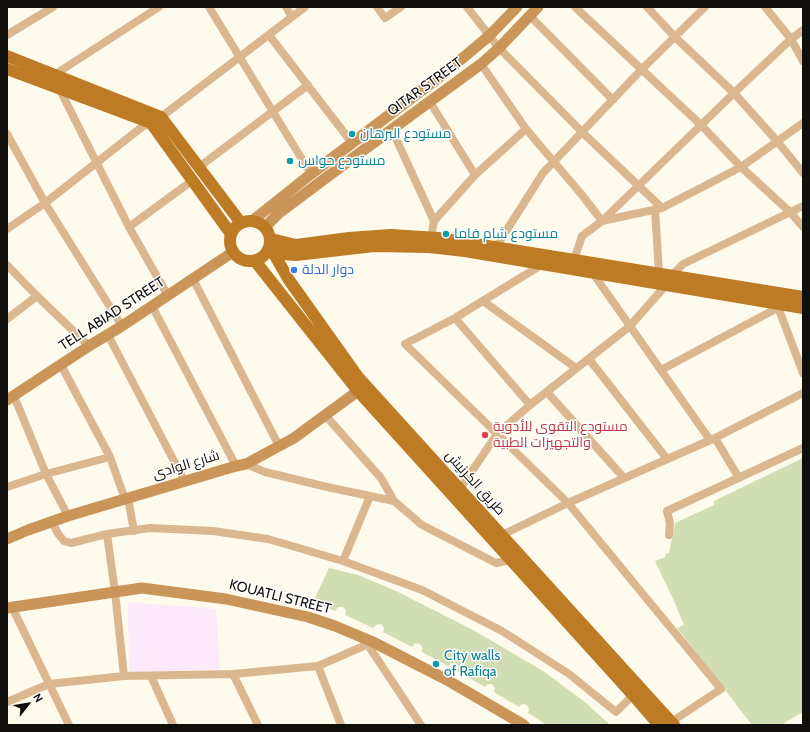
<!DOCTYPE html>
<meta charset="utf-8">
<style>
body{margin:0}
#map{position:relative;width:810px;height:732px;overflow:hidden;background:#fefaec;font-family:Cabin,sans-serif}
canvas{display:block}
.frame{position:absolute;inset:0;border:8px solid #100f0b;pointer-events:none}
.north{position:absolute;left:8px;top:684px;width:40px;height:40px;-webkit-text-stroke:3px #fff;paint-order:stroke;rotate:59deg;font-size:11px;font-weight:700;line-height:16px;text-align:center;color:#100f0b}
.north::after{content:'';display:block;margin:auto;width:14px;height:18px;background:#100f0b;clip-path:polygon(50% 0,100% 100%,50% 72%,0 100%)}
</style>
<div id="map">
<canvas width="810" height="732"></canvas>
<div class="frame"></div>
<div class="north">N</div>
</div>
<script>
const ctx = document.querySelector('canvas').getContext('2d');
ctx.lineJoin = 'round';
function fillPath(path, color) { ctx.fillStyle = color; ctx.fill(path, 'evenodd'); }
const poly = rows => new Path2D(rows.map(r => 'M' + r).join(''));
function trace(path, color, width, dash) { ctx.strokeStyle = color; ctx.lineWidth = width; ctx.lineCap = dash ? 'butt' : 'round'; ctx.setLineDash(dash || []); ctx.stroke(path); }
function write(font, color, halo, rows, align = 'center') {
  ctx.font = font + ' Cabin,Cairo,sans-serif'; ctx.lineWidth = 3; ctx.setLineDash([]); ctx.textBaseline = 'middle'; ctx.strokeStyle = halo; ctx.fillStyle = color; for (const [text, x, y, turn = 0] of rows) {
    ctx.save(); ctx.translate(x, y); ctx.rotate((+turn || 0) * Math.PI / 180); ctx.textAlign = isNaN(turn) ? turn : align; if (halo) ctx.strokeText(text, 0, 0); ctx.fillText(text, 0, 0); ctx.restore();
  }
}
fillPath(poly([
 [128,602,216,609,220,669,129,673]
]), '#fde9f9');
fillPath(poly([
 [803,458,803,712,781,725,752,725,677,628,684,625,674,601,655,561,665,557,666,554,669,553,675,523,714,505,714,501],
 [329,568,358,575,394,590,475,631,543,671,585,702,610,725,547,725,528,713,529,709,527,705,522,704,519,707,494,692,495,688,492,684,488,684,485,687,457,671,459,667,456,663,451,663,448,666,422,652,422,647,420,644,415,643,412,647,383,632,384,628,381,624,376,625,373,628,345,615,346,610,343,607,338,607,335,611,313,602]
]), '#d1ddb2');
trace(poly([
 [209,7,311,174],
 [286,7,292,17],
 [377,7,385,18,401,7],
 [467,7,499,48,583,133,662,208],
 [575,7,701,125,741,167,790,212,803,227],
 [647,7,675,37,734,93,777,141,803,173],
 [765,7,791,39,803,61],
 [530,16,613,100],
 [7,35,53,7],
 [269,35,352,143],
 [481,64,526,129,582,195,602,221,662,208,741,167,803,123],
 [54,75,159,7],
 [57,88,61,92,129,227,168,296],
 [430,102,475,175],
 [392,130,434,221],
 [7,134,45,203,122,326],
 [199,167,308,85],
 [655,209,659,273],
 [129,227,193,180],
 [7,229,45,203,142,127,161,117,305,7],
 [431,238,434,221,475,175,526,129],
 [496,247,543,173,641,70,705,7],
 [574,260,582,236,602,221,734,93,791,39,803,30],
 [543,264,455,318,405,344,568,503,721,689,671,722],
 [7,265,37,296,89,346],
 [592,272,710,440],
 [672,275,683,264,803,206],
 [193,279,279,446],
 [483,301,576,368],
 [152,306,236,466],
 [778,307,803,373],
 [455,318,530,405],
 [7,319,37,296],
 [108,335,185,482],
 [589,359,667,459],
 [61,365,110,457],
 [661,370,783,305],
 [547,392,624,478],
 [14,396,46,474,68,516],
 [325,415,381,478,394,501],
 [715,438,739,478],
 [246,464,265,472,327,487,394,501,422,525,496,563,511,560],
 [7,487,46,474,110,457,125,499],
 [460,489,497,434,530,405,630,326,667,284],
 [128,498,134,531],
 [51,521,59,535,64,541,71,543,107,534,150,528,213,531,268,539,343,561,422,590,502,631,569,674,616,712,633,695],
 [107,534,115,592,124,676],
 [669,535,670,523,667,511,803,448],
 [498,538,502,535,568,503,715,438,803,393],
 [343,561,370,496],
 [12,607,69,725],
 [368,645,421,725],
 [318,666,341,725],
 [233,674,258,725],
 [151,676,173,725],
 [7,702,49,684,124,676,233,674,318,666,373,642]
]), '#dbb790', 8);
trace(poly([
 [252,221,311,174,446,72,489,36,517,7],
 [265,227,279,213,331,174,481,64,499,48,538,7],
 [7,400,89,346,122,326,233,252],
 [7,539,28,530,68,516,236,466,246,464,294,438,358,391],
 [7,608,142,588,226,599,308,617,335,626,373,642,447,680,524,725]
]), '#ca9558', 11);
trace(poly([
 [7,56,161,117,241,223],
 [7,69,151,123,231,234],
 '230 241a20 20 0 1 1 40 0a20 20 0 1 1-40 0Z',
 [271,239,296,245,349,238,391,235,438,238,803,297],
 [270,247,289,280,358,377,674,725],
 [270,247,283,254,296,255,374,246,429,247,465,251,803,308],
 [255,261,358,391,633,695,659,725]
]), '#bd7b25', 12);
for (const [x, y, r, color] of [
 [352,134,4,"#0f9aa8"],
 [290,161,4,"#0f9aa8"],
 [446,234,4,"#0f9aa8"],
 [294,270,4,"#3f7fe0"],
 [485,435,4,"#e0444e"],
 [436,664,4,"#0f9aa8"]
]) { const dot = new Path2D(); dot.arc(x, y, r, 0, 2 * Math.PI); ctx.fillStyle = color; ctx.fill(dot); trace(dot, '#fff', 1.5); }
write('14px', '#100f0b', '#fff', [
 ["QITAR STREET",425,87,-36],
 ["TELL ABIAD STREET",112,314,-33],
 ["شارع الوادى",186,465,-17],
 ["طريق الكرنيش",475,483,48],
 ["KOUATLI STREET",280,597,14]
]);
write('14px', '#0d838f', '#fff', [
 ["مستودع البرهان",360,134],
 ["مستودع حواس",298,161],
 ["مستودع شام فاما",454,234],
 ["City walls",444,656],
 ["of Rafiqa",444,672]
], 'left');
write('14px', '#366cbe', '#fff', [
 ["دوار الدلة",302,270]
], 'left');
write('14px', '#be3a42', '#fff', [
 ["مستودع التقوى للأدوية",493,427],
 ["والتجهيزات الطبية",493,443]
], 'left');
</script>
